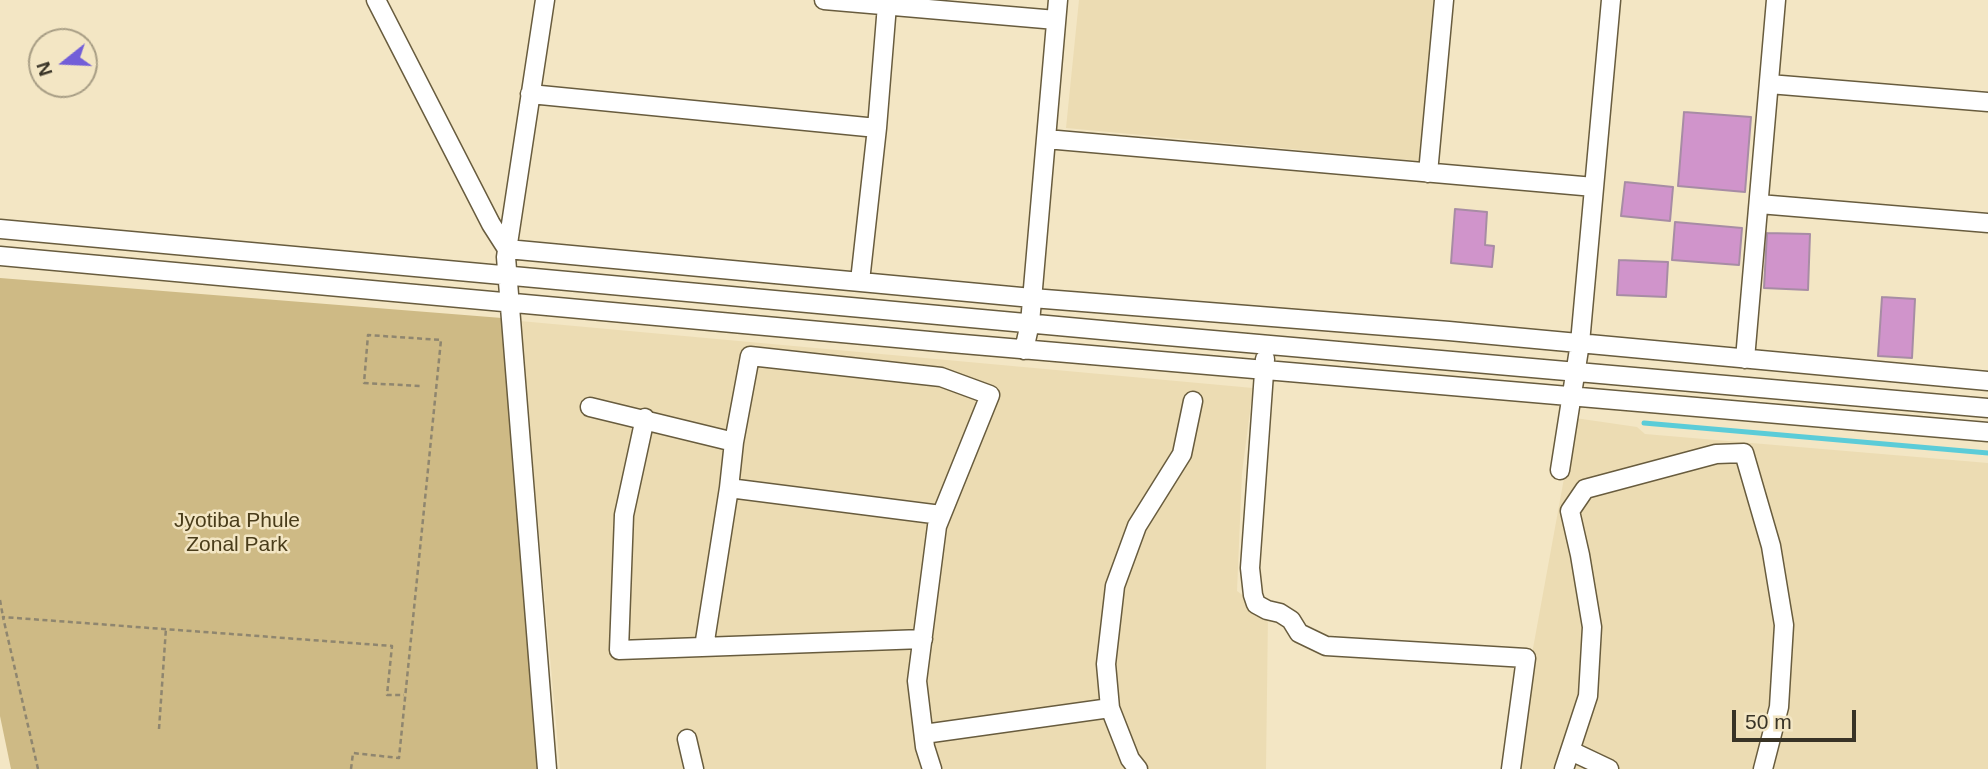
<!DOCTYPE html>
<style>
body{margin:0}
#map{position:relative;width:1988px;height:769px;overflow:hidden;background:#f3e6c4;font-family:Arial,sans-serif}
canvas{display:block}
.north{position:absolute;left:28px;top:28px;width:70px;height:70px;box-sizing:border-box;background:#f3e6c4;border:2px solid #a89e85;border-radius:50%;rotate:252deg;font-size:19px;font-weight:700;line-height:28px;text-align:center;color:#383326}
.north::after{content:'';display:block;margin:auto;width:24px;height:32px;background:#725ed8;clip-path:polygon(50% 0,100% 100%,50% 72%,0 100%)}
.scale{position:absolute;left:1732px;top:710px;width:124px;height:32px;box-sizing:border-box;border:4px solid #383326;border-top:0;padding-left:9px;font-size:21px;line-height:24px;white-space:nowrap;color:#383326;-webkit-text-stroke:5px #f3e6c4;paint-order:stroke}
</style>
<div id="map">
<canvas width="1988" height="769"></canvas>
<div class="north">N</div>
<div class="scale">50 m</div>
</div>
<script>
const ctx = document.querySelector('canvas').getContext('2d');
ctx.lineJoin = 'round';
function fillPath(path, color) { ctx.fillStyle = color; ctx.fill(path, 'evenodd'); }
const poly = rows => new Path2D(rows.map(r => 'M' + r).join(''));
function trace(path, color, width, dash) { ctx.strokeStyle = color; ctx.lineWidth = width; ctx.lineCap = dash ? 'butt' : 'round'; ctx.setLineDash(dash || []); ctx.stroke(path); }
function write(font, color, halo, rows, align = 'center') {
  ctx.font = font + ' Arial,sans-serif'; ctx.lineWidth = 5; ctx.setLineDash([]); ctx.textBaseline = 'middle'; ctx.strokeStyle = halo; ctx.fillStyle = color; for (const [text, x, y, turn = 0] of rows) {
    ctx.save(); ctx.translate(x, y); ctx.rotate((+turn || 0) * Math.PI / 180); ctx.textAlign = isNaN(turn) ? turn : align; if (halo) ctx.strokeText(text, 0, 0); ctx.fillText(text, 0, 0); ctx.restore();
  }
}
fillPath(poly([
 [1079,0,1434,0,1420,161,1066,128],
 [520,321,1253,388,1242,473,1237,591,1268,614,1266,769,560,769],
 [1575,418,1637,427,1645,434,1988,463,1988,769,1511,769]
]), '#ecdcb3');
fillPath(poly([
 [0,278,502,318,539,769,11,769,0,716]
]), '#ceba85');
trace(poly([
 [1644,423,1988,453]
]), '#5bccd8', 5);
const building = poly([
 [1684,112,1751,117,1745,192,1678,186,1684,112],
 [1625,182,1673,187,1670,221,1621,216,1625,182],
 [1455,209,1487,212,1485,245,1494,246,1492,267,1451,263,1455,209],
 [1675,222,1742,228,1739,265,1672,260,1675,222],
 [1767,233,1810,234,1808,290,1764,288,1767,233],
 [1619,260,1668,262,1666,297,1617,295,1619,260],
 [1882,297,1915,299,1912,358,1878,356,1882,297]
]);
fillPath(building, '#d094cb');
trace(building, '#a78ca4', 2);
const minor = poly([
 [376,0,491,224,507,249,1032,298,1449,331,1988,381],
 [545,0,506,257,547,769],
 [824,0,1056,20],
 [1769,84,1988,102],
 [530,94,877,128],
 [1046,139,1594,187],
 [1428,173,1444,0],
 [1759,204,1988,223],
 [0,229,1156,335,1988,408],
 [0,256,951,343,1988,432],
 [860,281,877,128,887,5],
 [1024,350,1030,323,1058,0],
 [1265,359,1250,568,1253,595,1256,604,1267,610,1280,613,1291,620,1299,633,1326,646,1526,658,1511,769],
 [1745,359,1776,0],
 [590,407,734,442],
 [645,418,624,515,619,650,923,639],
 [1560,470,1580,343,1611,0],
 [729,488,941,515],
 [704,647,729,488,734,442,750,356,941,377,990,395,937,526,917,681,925,747,932,769],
 [924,734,1110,708],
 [687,739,694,769],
 [1571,751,1609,769],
 [1138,769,1130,759,1110,708,1106,664,1115,586,1137,526,1182,454,1193,401],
 [1564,769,1588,696,1592,627,1580,555,1570,511,1585,489,1716,454,1744,453,1771,546,1784,625,1779,707,1763,769]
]);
trace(minor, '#685c3e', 21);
trace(poly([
 [0,600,3,617],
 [159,729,166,628],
 [38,769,3,617,392,646,387,695,404,695],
 [351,769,353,753,399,758,441,340,368,335,364,383,420,386]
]), '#8f866f', 2.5, [5, 3.5]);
trace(minor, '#fff', 18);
write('21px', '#493c1a', '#f3e6c4', [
 ["Jyotiba Phule",237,521],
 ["Zonal Park",237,545]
]);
</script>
